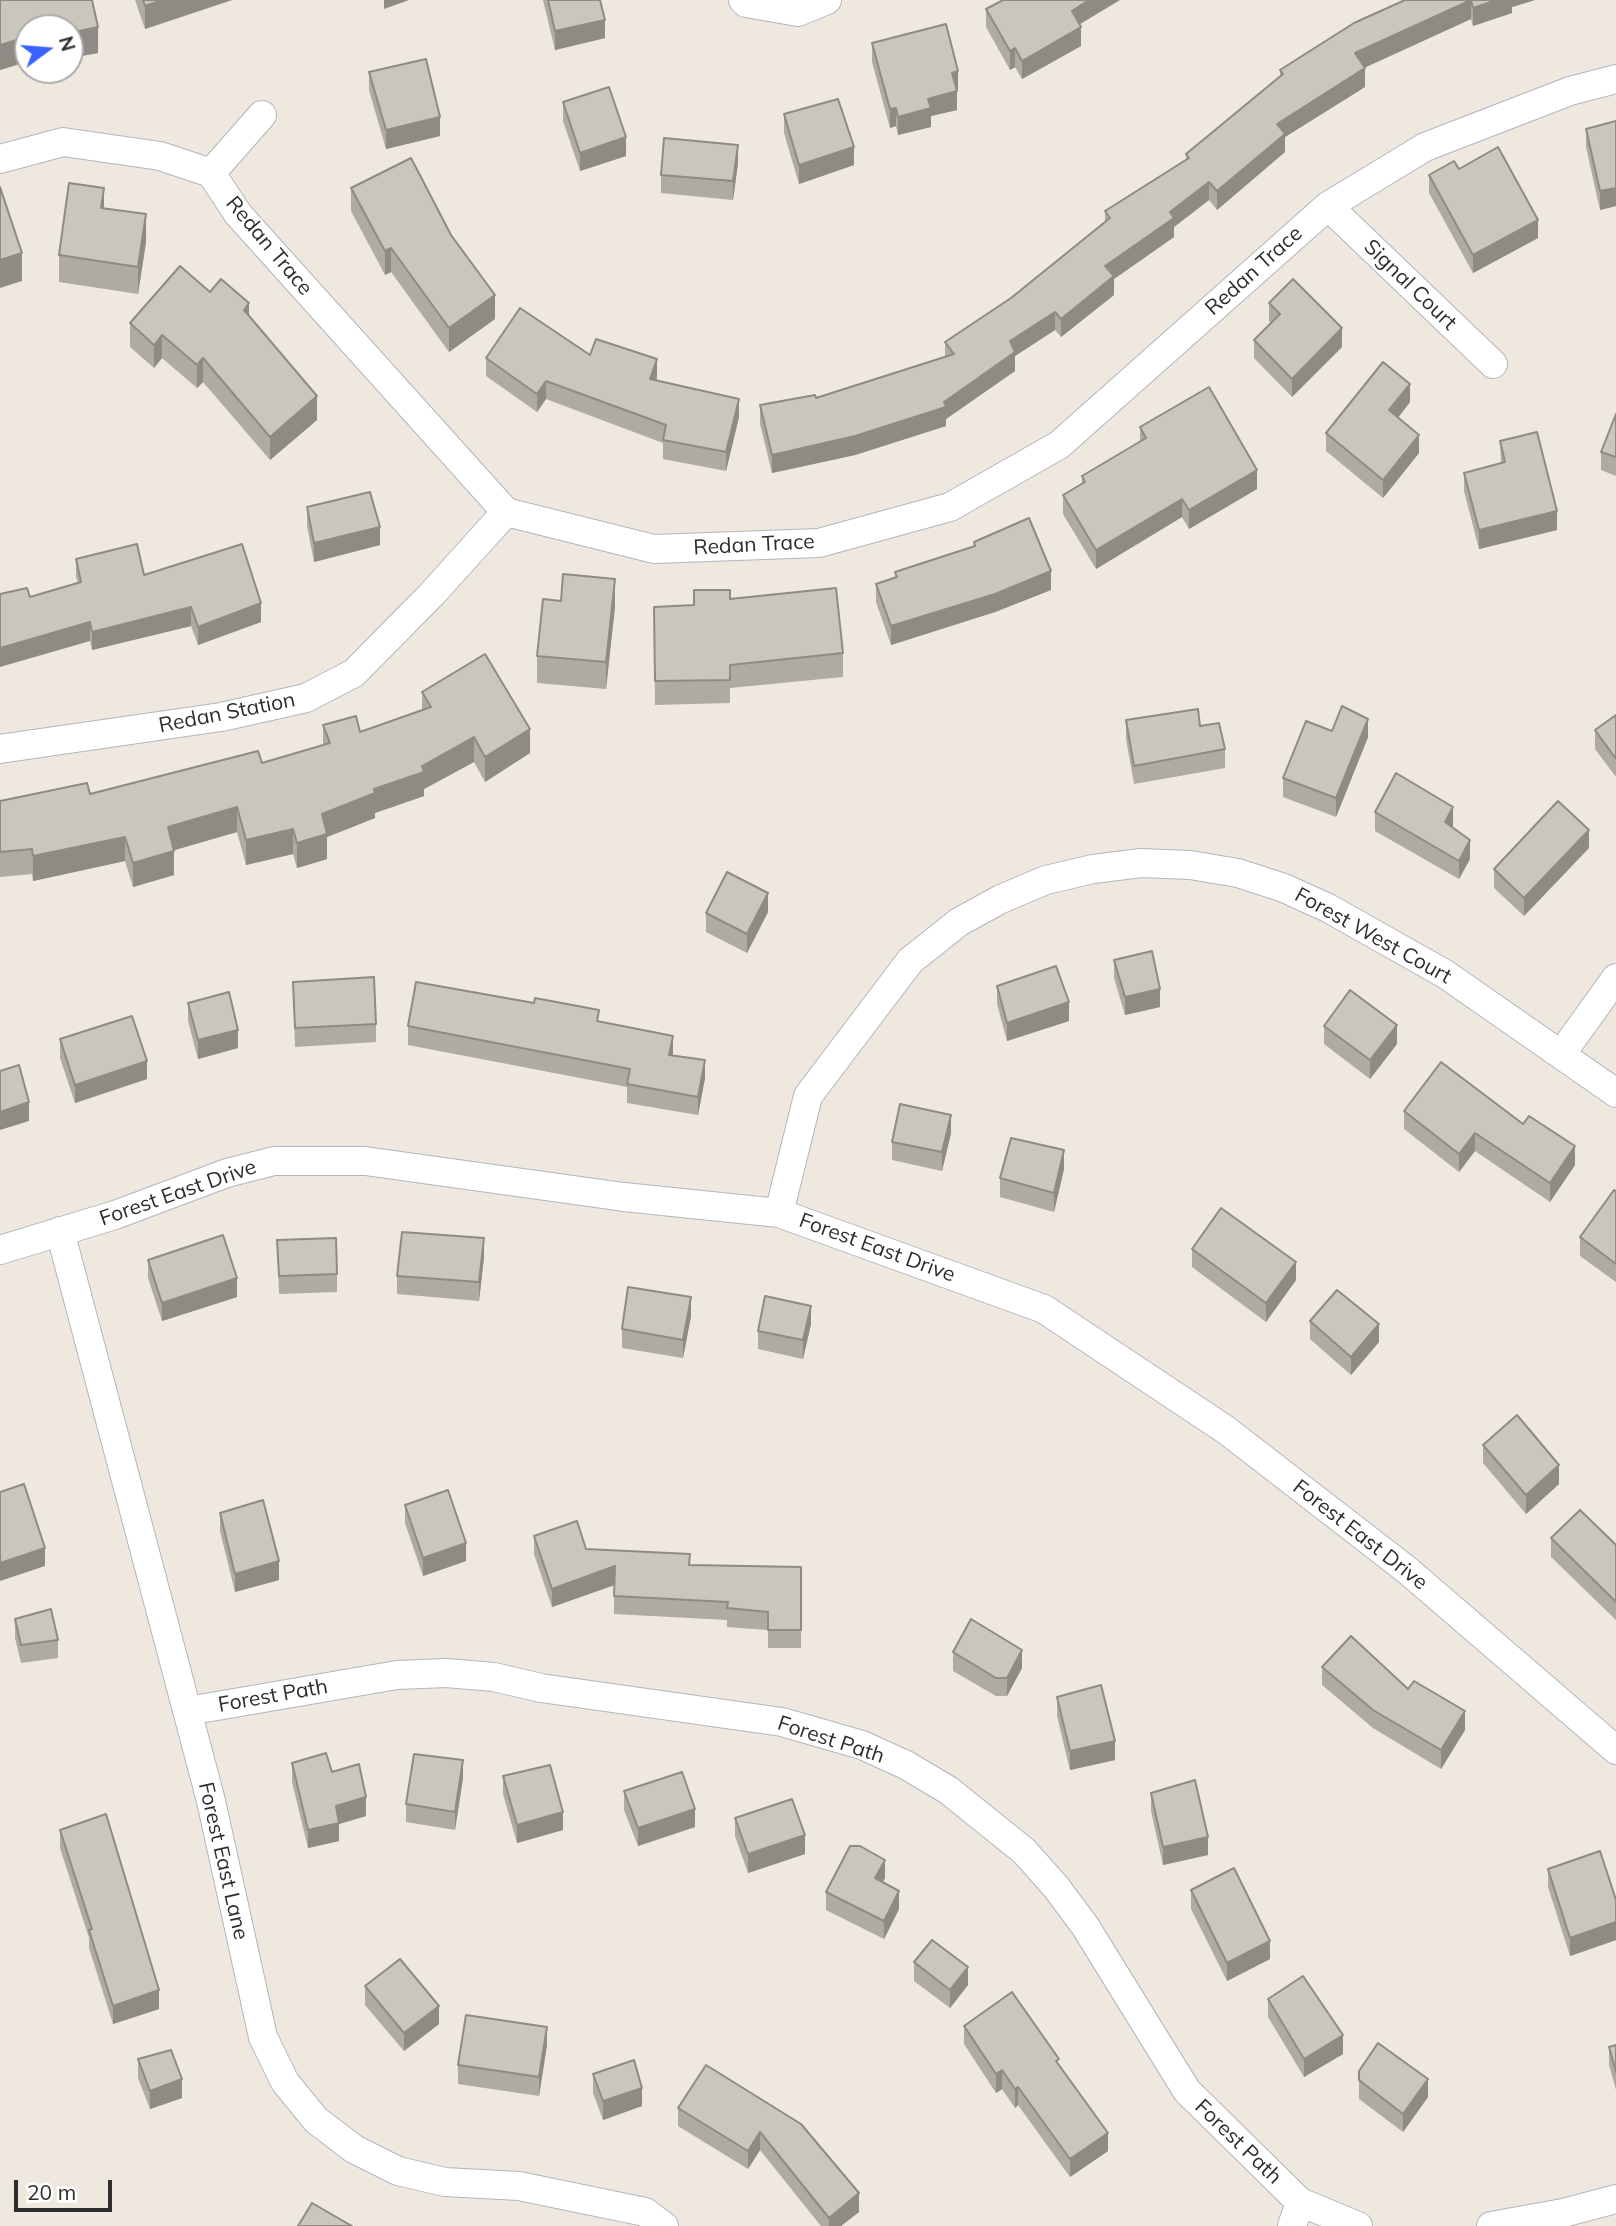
<!DOCTYPE html>
<style>
body{margin:0}
#map{position:relative;width:1616px;height:2226px;overflow:hidden;background:#efe8de;font-family:Mulish,sans-serif}
canvas{display:block}
.north{position:absolute;left:14px;top:14px;width:70px;height:70px;box-sizing:border-box;background:#fff;border:2px solid #ababab;border-radius:50%;rotate:74deg;font-size:19px;font-weight:700;line-height:28px;text-align:center;color:#2d2d2d}
.north::after{content:'';display:block;margin:auto;width:24px;height:32px;background:#3b62ff;clip-path:polygon(50% 0,100% 100%,50% 72%,0 100%)}
.scale{position:absolute;left:14px;top:2180px;width:98px;height:32px;box-sizing:border-box;border:4px solid #2d2d2d;border-top:0;padding-left:9px;font-size:21px;line-height:24px;white-space:nowrap;color:#2d2d2d;-webkit-text-stroke:5px #fff;paint-order:stroke}
</style>
<div id="map">
<canvas width="1616" height="2226"></canvas>
<div class="north">N</div>
<div class="scale">20 m</div>
</div>
<script>
const ctx = document.querySelector('canvas').getContext('2d');
ctx.lineJoin = 'round';
const poly = rows => new Path2D(rows.map(r => 'M' + r).join(''));
function trace(path, color, width, dash) { ctx.strokeStyle = color; ctx.lineWidth = width; ctx.lineCap = dash ? 'butt' : 'round'; ctx.setLineDash(dash || []); ctx.stroke(path); }
function fillPath(path, color) { ctx.fillStyle = color; ctx.fill(path, 'evenodd'); }
function write(font, color, halo, rows, align = 'center') {
  ctx.font = font + ' Mulish,sans-serif'; ctx.lineWidth = 5; ctx.setLineDash([]); ctx.textBaseline = 'middle'; ctx.strokeStyle = halo; ctx.fillStyle = color; for (const [text, x, y, turn = 0] of rows) {
    ctx.save(); ctx.translate(x, y); ctx.rotate((+turn || 0) * Math.PI / 180); ctx.textAlign = isNaN(turn) ? turn : align; if (halo) ctx.strokeText(text, 0, 0); ctx.fillText(text, 0, 0); ctx.restore();
  }
}
const street = poly([
 [743,0,746,3,798,12,827,0],
 [0,159,63,142,160,156,211,173,238,214,506,512,654,549,819,543,950,507,1059,445,1328,206,1425,147,1570,91,1616,79],
 [211,173,262,115],
 [1328,206,1493,364],
 [0,749,221,717,306,698,354,673,432,594,506,512],
 [1562,1053,1616,978],
 [779,1213,808,1096,910,961,959,922,1001,899,1046,880,1093,869,1141,863,1190,865,1238,873,1284,888,1328,908,1445,974,1616,1093],
 [60,1231,211,1801,263,2037,285,2082,316,2120,354,2149,398,2171,445,2182,519,2186,645,2212,664,2226],
 [0,1250,115,1215,227,1173,274,1161,365,1161,624,1197,779,1213,1044,1309,1226,1430,1407,1570,1616,1750],
 [188,1711,397,1675,446,1673,494,1677,541,1688,782,1722,862,1745,906,1765,948,1790,1024,1851,1056,1887,1085,1926,1187,2091,1300,2202,1358,2226],
 [1292,2226,1300,2202],
 [1491,2226,1563,2213,1616,2199]
]);
trace(street, '#b2b5c1', 30);
trace(street, '#fff', 28);
fillPath(poly([
 [0,0,92,0,98,27,98,53,70,58,70,28,28,28,28,67,26,62,0,70],
 [135,0,232,0,145,29],
 [543,0,600,0,605,38,555,50],
 [1406,0,1535,0,1512,7,1512,13,1473,26,1471,19,1364,68,1365,87,1285,137,1285,152,1217,210,1209,200,1174,227,1174,237,1114,279,1114,295,1061,337,1055,330,1015,356,1015,371,946,419,946,426,855,455,772,473,760,424,760,405,816,398,945,357,945,342,1011,298,1105,221,1105,211,1186,159,1186,154,1280,77,1280,70],
 [986,9,1079,24,1081,46,1022,79,1015,67,1010,70,986,27],
 [872,43,958,90,957,90,957,110,931,116,931,127,898,135,896,126,890,128,872,62],
 [369,72,440,136,386,149,369,90],
 [563,102,626,156,580,171,563,121],
 [784,114,854,165,799,184,784,133],
 [1616,121,1616,206,1600,210,1586,147,1586,129],
 [738,163,733,200,661,193,661,175],
 [1429,175,1538,238,1473,273,1429,193],
 [351,188,495,319,449,352,391,272,385,275,351,211],
 [104,208,146,242,138,294,59,282,59,255],
 [210,292,249,316,317,420,270,460,203,382,197,388,162,358,154,368,130,347,130,323],
 [1269,303,1342,347,1292,397,1254,358,1254,340,1271,323,1269,321],
 [590,355,657,378,656,381,739,417,726,471,663,459,663,443,546,399,537,412,486,376,486,358],
 [1410,402,1398,418,1419,453,1383,498,1326,451,1326,433],
 [1616,414,1616,476,1601,470,1601,452],
 [1140,427,1257,489,1189,529,1182,517,1096,569,1063,514,1063,495,1082,485,1082,476,1140,441],
 [1500,441,1557,530,1479,549,1464,491,1464,473,1501,463],
 [307,507,380,545,314,562,307,526],
 [974,542,1051,590,995,612,891,645,876,602,876,584,895,577,895,572,974,547],
 [76,559,144,575,261,622,198,645,191,626,92,650,90,641,30,597,78,583,76,577],
 [730,599,843,653,843,677,730,688,730,703,655,705,654,607,694,605],
 [561,601,615,606,606,689,537,683,537,656],
 [422,692,530,753,485,782,474,762,424,789,424,796,375,813,375,818,327,837,327,859,297,868,293,854,246,865,237,832,174,850,174,875,133,887,125,861,33,881,32,874,0,877,0,801,90,794,262,763,323,745,323,725,360,732,422,711],
 [1616,715,1616,777,1595,749,1595,730],
 [1126,720,1200,726,1225,749,1225,768,1134,784,1126,739],
 [1332,731,1368,737,1336,817,1283,797,1283,778],
 [1375,812,1453,826,1452,827,1470,859,1459,879,1375,831],
 [1589,848,1524,916,1494,888,1494,869],
 [768,912,747,953,706,932,706,913],
 [1114,960,1160,1007,1125,1015,1114,978],
 [293,982,376,1024,376,1042,295,1047],
 [997,986,1069,1021,1007,1041,997,1004],
 [188,1003,238,1048,198,1059,188,1021],
 [599,1021,673,1055,705,1078,698,1115,627,1103,627,1087,408,1045,408,1026],
 [1324,1026,1397,1044,1370,1079,1324,1044],
 [60,1039,147,1079,75,1103,60,1058],
 [1404,1111,1575,1165,1550,1202,1475,1151,1459,1172,1404,1129],
 [951,1133,942,1171,892,1160,892,1142],
 [1064,1169,1054,1212,1000,1197,1000,1178],
 [1616,1191,1616,1282,1580,1256,1580,1237],
 [277,1240,337,1274,337,1292,279,1294],
 [1192,1249,1296,1280,1266,1322,1192,1267],
 [484,1257,479,1301,397,1294,397,1276],
 [148,1260,237,1297,162,1321,148,1278],
 [691,1316,683,1358,622,1348,622,1329],
 [1310,1321,1379,1342,1351,1375,1310,1339],
 [811,1324,803,1359,758,1349,758,1331],
 [1483,1445,1559,1484,1526,1514,1483,1463],
 [405,1505,466,1561,423,1576,405,1523],
 [220,1513,279,1580,235,1592,220,1531],
 [534,1536,586,1549,690,1565,801,1567,801,1648,768,1648,768,1630,727,1627,727,1620,614,1614,614,1585,552,1607,534,1554],
 [1551,1538,1616,1545,1616,1620,1551,1557],
 [15,1619,58,1640,58,1658,21,1663,15,1638],
 [953,1652,1022,1668,1007,1696,996,1696,953,1671],
 [1322,1667,1408,1689,1465,1730,1441,1769,1373,1728,1322,1685],
 [1057,1697,1115,1760,1070,1770,1057,1716],
 [292,1763,332,1772,366,1816,339,1824,339,1841,308,1848,292,1782],
 [503,1776,563,1830,517,1843,503,1794],
 [463,1778,455,1830,406,1822,406,1804],
 [624,1791,695,1827,638,1846,624,1810],
 [1151,1793,1208,1855,1163,1865,1151,1811],
 [735,1818,805,1854,748,1873,735,1836],
 [60,1830,159,2009,113,2024,89,1948,89,1938,60,1848],
 [1548,1869,1616,1900,1616,1940,1570,1956,1548,1887],
 [885,1878,883,1882,899,1909,884,1939,826,1910,826,1892],
 [1191,1890,1270,1959,1227,1981,1191,1909],
 [914,1962,968,1985,950,2008,914,1981],
 [365,1986,439,2024,404,2051,365,2005],
 [1268,1999,1343,2054,1304,2077,1268,2017],
 [964,2026,1059,2066,1108,2151,1070,2177,1018,2105,1015,2108,1002,2089,996,2093,964,2044],
 [547,2045,539,2096,458,2084,458,2065],
 [1616,2045,1616,2090,1609,2065,1609,2047],
 [138,2059,182,2098,150,2109,138,2078],
 [706,2065,859,2212,841,2226,821,2226,760,2150,748,2169,678,2126,678,2108],
 [1359,2071,1428,2097,1403,2132,1359,2099],
 [593,2074,642,2106,603,2120,593,2093]
]), '#afaaa2');
fillPath(poly([
 [162,0,232,0,145,29,145,6],
 [384,0,409,0,384,9],
 [1089,0,1120,0,1072,29,1072,11],
 [1471,0,1471,19,1355,72,1355,53],
 [1497,0,1535,0,1512,7,1512,13,1473,26,1473,8],
 [605,20,605,38,555,50,555,31],
 [98,27,98,53,70,58,70,33],
 [1081,27,1081,46,1022,79,1022,61],
 [26,37,26,62,0,70,0,45],
 [27,42,28,42,27,68],
 [1015,48,1015,67,1010,70,1010,51],
 [1365,68,1365,87,1285,137,1285,152,1217,210,1217,191,1277,124],
 [958,71,958,90,952,91,952,73],
 [957,91,957,110,931,116,931,127,898,135,898,117,928,99],
 [896,108,896,126,890,128,890,109],
 [440,117,440,136,386,149,386,130],
 [626,137,626,156,580,171,580,153],
 [738,145,738,163,733,200,733,181],
 [854,147,854,165,799,184,799,165],
 [1209,182,1209,200,1174,227,1174,237,1114,279,1114,295,1061,337,1061,319,1105,266,1170,212],
 [104,188,104,216,101,208],
 [1616,188,1616,206,1600,210,1600,191],
 [146,214,146,242,138,294,138,267],
 [1538,220,1538,238,1473,273,1473,255],
 [391,248,391,272,385,275,385,251],
 [22,253,22,281,0,288,0,260],
 [495,295,495,319,449,352,449,328],
 [249,303,249,327,244,310],
 [1055,312,1055,330,1015,356,1015,371,946,419,946,426,855,455,772,473,772,455,944,402,1010,341],
 [1342,328,1342,347,1292,397,1292,379],
 [162,335,162,358,154,368,154,345],
 [203,358,203,382,197,388,197,365],
 [657,359,657,378,650,398,650,379],
 [546,381,546,399,537,412,537,394],
 [1410,384,1410,402,1389,429,1389,410],
 [317,396,317,420,270,460,270,437],
 [739,399,739,417,726,471,726,452],
 [1419,435,1419,453,1383,498,1383,480],
 [1257,470,1257,489,1189,529,1189,510],
 [1182,499,1182,517,1096,569,1096,550],
 [1557,511,1557,530,1479,549,1479,530],
 [380,527,380,545,314,562,314,543],
 [1051,571,1051,590,995,612,891,645,891,626],
 [615,579,615,606,606,689,606,662],
 [261,603,261,622,198,645,198,627],
 [191,607,191,626,92,650,92,632],
 [90,622,90,641,0,667,0,648],
 [1368,719,1368,737,1336,817,1336,798],
 [530,729,530,753,485,782,485,757],
 [474,737,474,762,424,789,424,796,375,813,375,818,327,837,327,859,297,868,297,843,322,814,422,766],
 [237,807,237,832,168,852,168,827],
 [1453,807,1453,826,1445,840,1445,822],
 [293,829,293,854,246,865,246,840],
 [1589,830,1589,848,1524,916,1524,898],
 [125,837,125,861,33,881,33,856],
 [1470,840,1470,859,1459,879,1459,861],
 [174,851,174,875,133,887,133,863],
 [768,893,768,912,747,953,747,934],
 [1160,989,1160,1007,1125,1015,1125,997],
 [1069,1002,1069,1021,1007,1041,1007,1023],
 [1397,1025,1397,1044,1370,1079,1370,1060],
 [238,1030,238,1048,198,1059,198,1040],
 [673,1036,673,1054,669,1073,669,1055],
 [705,1060,705,1078,698,1115,698,1097],
 [147,1061,147,1079,75,1103,75,1085],
 [29,1102,29,1121,0,1130,0,1112],
 [951,1115,951,1133,942,1171,942,1152],
 [1475,1133,1475,1151,1459,1172,1459,1154],
 [1575,1146,1575,1165,1550,1202,1550,1183],
 [1064,1150,1064,1169,1054,1212,1054,1193],
 [484,1238,484,1257,479,1301,479,1282],
 [1296,1262,1296,1280,1266,1322,1266,1303],
 [237,1278,237,1297,162,1321,162,1303],
 [691,1297,691,1316,683,1358,683,1340],
 [811,1306,811,1324,803,1359,803,1340],
 [1379,1324,1379,1342,1351,1375,1351,1357],
 [1559,1465,1559,1484,1526,1514,1526,1495],
 [466,1543,466,1561,423,1576,423,1558],
 [45,1548,45,1566,0,1581,0,1563],
 [279,1561,279,1580,235,1592,235,1574],
 [615,1566,615,1585,552,1607,552,1589],
 [1022,1650,1022,1668,1007,1696,1007,1678],
 [1465,1711,1465,1730,1441,1769,1441,1750],
 [1115,1741,1115,1760,1070,1770,1070,1751],
 [463,1760,463,1778,455,1830,455,1812],
 [366,1797,366,1816,339,1824,339,1841,308,1848,308,1830,336,1806],
 [695,1809,695,1827,638,1846,638,1828],
 [563,1812,563,1830,517,1843,517,1825],
 [805,1835,805,1854,748,1873,748,1854],
 [1208,1837,1208,1855,1163,1865,1163,1847],
 [885,1860,885,1878,875,1896,875,1878],
 [899,1891,899,1909,884,1939,884,1921],
 [1616,1922,1616,1940,1570,1956,1570,1938],
 [1270,1941,1270,1959,1227,1981,1227,1963],
 [968,1967,968,1985,950,2008,950,1990],
 [159,1990,159,2009,113,2024,113,2006],
 [439,2006,439,2024,404,2051,404,2033],
 [547,2027,547,2045,539,2096,539,2077],
 [1343,2035,1343,2054,1304,2077,1304,2059],
 [1002,2070,1002,2089,996,2093,996,2074],
 [182,2079,182,2098,150,2109,150,2091],
 [1428,2079,1428,2097,1403,2132,1403,2114],
 [1018,2087,1018,2105,1015,2108,1015,2089],
 [642,2088,642,2106,603,2120,603,2101],
 [760,2132,760,2150,748,2169,748,2151],
 [1108,2133,1108,2151,1070,2177,1070,2159],
 [859,2193,859,2212,841,2226,829,2226,829,2218]
]), '#8e8b84');
const building = poly([
 [0,0,92,0,98,27,70,33,70,28,28,28,28,42,26,37,0,45,0,0],
 [143,0,162,0,145,6,143,0],
 [548,0,600,0,605,20,555,31,548,0],
 [1003,0,1089,0,1072,11,1081,27,1022,61,1015,48,1010,51,986,9,1003,0],
 [1405,0,1497,0,1473,8,1471,0,1355,53,1365,68,1277,124,1285,134,1217,191,1209,182,1170,212,1174,218,1105,266,1114,276,1061,319,1055,312,1010,341,1015,352,944,402,946,407,855,436,772,455,760,405,815,395,816,398,954,354,945,342,1011,298,1110,218,1105,211,1189,158,1186,154,1283,74,1280,70,1354,23,1405,0],
 [946,24,958,71,952,73,957,91,928,99,931,108,898,117,896,108,890,109,872,43,946,24],
 [426,59,440,117,386,130,369,72,426,59],
 [609,87,626,137,580,153,563,102,609,87],
 [838,99,854,147,799,165,784,114,838,99],
 [1616,121,1616,188,1600,191,1586,129,1616,121],
 [664,138,738,145,733,181,661,175,664,138],
 [1498,147,1538,220,1473,255,1429,175,1454,161,1459,169,1498,147],
 [411,158,451,235,495,295,449,328,391,248,385,251,351,188,411,158],
 [69,183,104,188,101,208,146,214,138,267,59,255,69,183],
 [0,187,22,253,0,260,0,187],
 [180,266,210,292,221,279,249,303,244,310,317,396,270,437,203,358,197,365,162,335,154,345,130,323,180,266],
 [1293,279,1342,328,1292,379,1254,340,1280,314,1269,303,1293,279],
 [520,308,590,355,596,339,657,359,650,379,739,399,726,452,663,440,666,425,546,381,537,394,486,358,520,308],
 [1383,362,1410,384,1389,410,1419,435,1383,480,1326,433,1383,362],
 [1209,387,1257,470,1189,510,1182,499,1096,550,1063,495,1085,482,1082,476,1146,438,1140,427,1209,387],
 [1616,414,1616,457,1601,452,1616,414],
 [1537,432,1557,511,1479,530,1464,473,1505,462,1500,441,1537,432],
 [370,492,380,527,314,543,307,507,370,492],
 [1029,518,1051,571,995,594,891,626,876,584,897,577,895,572,975,546,974,542,1029,518],
 [137,544,144,575,242,544,261,603,198,627,191,607,92,632,90,622,0,648,0,594,27,588,30,597,81,582,76,559,137,544],
 [563,574,615,579,606,662,537,656,543,599,561,601,563,574],
 [836,588,843,653,730,665,730,680,655,681,654,607,694,605,694,590,730,590,730,599,836,588],
 [485,654,530,729,485,757,474,737,422,766,424,772,374,789,375,793,322,814,327,834,297,843,293,829,246,840,237,807,168,827,174,851,133,863,125,837,33,856,32,849,0,852,0,801,87,783,90,794,258,751,262,763,330,743,323,725,356,716,360,732,431,707,422,692,485,654],
 [1342,706,1368,719,1336,798,1283,778,1306,721,1332,731,1342,706],
 [1198,709,1200,726,1219,723,1225,749,1134,766,1126,720,1198,709],
 [1616,715,1616,759,1595,730,1616,715],
 [1396,773,1453,807,1445,822,1470,840,1459,861,1375,812,1396,773],
 [1558,801,1589,830,1524,898,1494,869,1558,801],
 [727,872,768,893,747,934,706,913,727,872],
 [1152,951,1160,989,1125,997,1114,960,1152,951],
 [1056,966,1069,1002,1007,1023,997,986,1056,966],
 [374,977,376,1024,295,1028,293,982,374,977],
 [416,982,534,1003,535,998,599,1010,597,1021,673,1036,669,1055,705,1060,698,1097,627,1084,630,1069,408,1026,416,982],
 [1350,990,1397,1025,1370,1060,1324,1026,1350,990],
 [229,992,238,1030,198,1040,188,1003,229,992],
 [132,1016,147,1061,75,1085,60,1039,132,1016],
 [1441,1062,1523,1124,1529,1116,1575,1146,1550,1183,1475,1133,1459,1154,1404,1111,1441,1062],
 [19,1065,29,1102,0,1112,0,1071,19,1065],
 [900,1104,951,1115,942,1152,892,1142,900,1104],
 [1011,1138,1064,1150,1054,1193,1000,1178,1011,1138],
 [1614,1190,1616,1191,1616,1264,1580,1237,1614,1190],
 [1221,1208,1296,1262,1266,1303,1192,1249,1221,1208],
 [402,1232,484,1238,479,1282,397,1276,402,1232],
 [223,1235,237,1278,162,1303,148,1260,223,1235],
 [336,1238,337,1274,279,1276,277,1240,336,1238],
 [628,1287,691,1297,683,1340,622,1329,628,1287],
 [1337,1290,1379,1324,1351,1357,1310,1321,1337,1290],
 [765,1296,811,1306,803,1340,758,1331,765,1296],
 [1517,1415,1559,1465,1526,1495,1483,1445,1517,1415],
 [24,1484,45,1548,0,1563,0,1492,24,1484],
 [448,1490,466,1543,423,1558,405,1505,448,1490],
 [263,1500,279,1561,235,1574,220,1513,263,1500],
 [1580,1510,1616,1545,1616,1602,1551,1538,1580,1510],
 [577,1521,586,1549,690,1554,689,1565,801,1567,801,1630,768,1630,768,1612,727,1608,728,1602,614,1596,615,1566,552,1589,534,1536,577,1521],
 [51,1609,58,1640,21,1645,15,1619,51,1609],
 [971,1619,1022,1650,1007,1678,996,1678,953,1652,971,1619],
 [1351,1636,1408,1689,1414,1681,1465,1711,1441,1750,1373,1710,1322,1667,1351,1636],
 [1101,1685,1115,1741,1070,1751,1057,1697,1101,1685],
 [326,1753,332,1772,359,1764,366,1797,336,1806,339,1823,308,1830,292,1763,326,1753],
 [414,1754,463,1760,455,1812,406,1804,414,1754],
 [550,1765,563,1812,517,1825,503,1776,550,1765],
 [682,1772,695,1809,638,1828,624,1791,682,1772],
 [1195,1780,1208,1837,1163,1847,1151,1793,1195,1780],
 [792,1799,805,1835,748,1854,735,1818,792,1799],
 [106,1814,159,1990,113,2006,89,1930,92,1929,60,1830,106,1814],
 [850,1846,860,1846,885,1860,875,1878,899,1891,884,1921,826,1892,850,1846],
 [1600,1851,1616,1900,1616,1922,1570,1938,1548,1869,1600,1851],
 [1234,1868,1270,1941,1227,1963,1191,1890,1234,1868],
 [932,1940,968,1967,950,1990,914,1962,932,1940],
 [400,1959,439,2006,404,2033,365,1986,400,1959],
 [1303,1976,1343,2035,1304,2059,1268,1999,1303,1976],
 [1012,1992,1059,2059,1056,2061,1108,2133,1070,2159,1018,2087,1015,2089,1002,2070,996,2074,964,2026,1012,1992],
 [466,2015,547,2027,539,2077,458,2065,466,2015],
 [1378,2043,1428,2079,1403,2114,1359,2080,1359,2071,1378,2043],
 [1616,2045,1616,2072,1609,2047,1616,2045],
 [171,2050,182,2079,150,2091,138,2059,171,2050],
 [634,2060,642,2088,603,2101,593,2074,634,2060],
 [706,2065,801,2124,859,2193,829,2218,760,2132,748,2151,678,2108,706,2065],
 [312,2203,352,2226,298,2226,312,2203]
]);
fillPath(building, '#cbc6bc');
trace(building, '#8e8b84', 2);
write('21px', '#2d2d2d', '#fff', [
 ["Redan Trace",269,246,50],
 ["Redan Trace",1254,271,-42],
 ["Signal Court",1410,285,44],
 ["Redan Trace",754,545,-3],
 ["Redan Station",227,713,-11],
 ["Forest West Court",1373,936,29],
 ["Forest East Drive",178,1193,-19],
 ["Forest East Drive",877,1248,20],
 ["Forest East Drive",1360,1535,38],
 ["Forest Path",273,1696,-10],
 ["Forest Path",831,1740,18],
 ["Forest East Lane",223,1861,77],
 ["Forest Path",1238,2142,44]
]);
</script>
